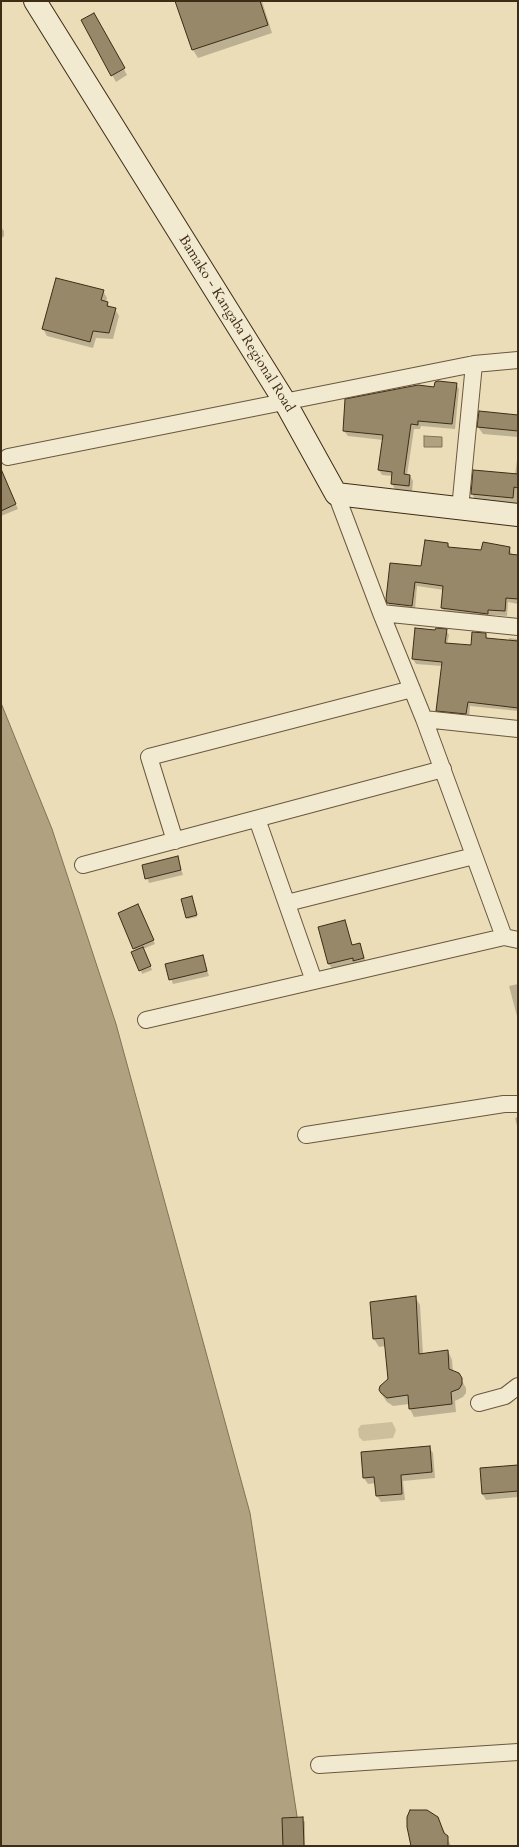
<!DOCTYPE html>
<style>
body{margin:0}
#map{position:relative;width:519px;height:1847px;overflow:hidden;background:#ebddb8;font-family:Cardo,serif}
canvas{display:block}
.frame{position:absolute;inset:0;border:2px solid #3e2c15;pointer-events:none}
</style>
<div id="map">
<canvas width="519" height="1847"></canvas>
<div class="frame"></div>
</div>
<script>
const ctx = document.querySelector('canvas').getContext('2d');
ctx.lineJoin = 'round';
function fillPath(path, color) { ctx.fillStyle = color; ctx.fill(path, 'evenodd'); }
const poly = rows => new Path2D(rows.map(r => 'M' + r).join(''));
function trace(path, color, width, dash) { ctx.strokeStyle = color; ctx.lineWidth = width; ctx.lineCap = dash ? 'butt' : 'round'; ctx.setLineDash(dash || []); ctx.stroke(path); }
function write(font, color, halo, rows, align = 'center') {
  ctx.font = font + ' Cardo,serif'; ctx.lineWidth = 3; ctx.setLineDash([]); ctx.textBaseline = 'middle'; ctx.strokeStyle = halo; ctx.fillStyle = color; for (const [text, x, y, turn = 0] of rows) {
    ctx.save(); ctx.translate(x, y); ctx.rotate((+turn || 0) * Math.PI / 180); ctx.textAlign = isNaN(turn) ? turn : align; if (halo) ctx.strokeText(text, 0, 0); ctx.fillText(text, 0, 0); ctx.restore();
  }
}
fillPath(poly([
 [392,1422,396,1430,393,1438,363,1441,359,1437,358,1429,361,1425]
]), '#cebf9c');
const water = poly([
 [424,436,442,437,442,447,424,447,424,436],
 [1,703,52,829,116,1024,250,1513,297,1816,297,1846,1,1846,1,703]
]);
fillPath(water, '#b0a181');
trace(water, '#827256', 1);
fillPath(poly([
 [177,1,262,1,272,33,198,58,193,50],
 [94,14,127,75,116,82,82,21],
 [1,227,4,231,4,236,1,239],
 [57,279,103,291,107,298,106,302,111,308,115,309,119,316,113,339,96,338,93,348,47,336,43,329],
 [456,384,459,389,455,429,421,426,420,429,414,429,407,475,410,476,413,481,412,491,395,489,392,484,393,476,382,475,379,470,383,440,348,436,344,431,435,388],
 [518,416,518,437,483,434,478,427],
 [518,452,517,505,476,501,472,494,515,475],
 [1,487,9,489,18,509,1,516],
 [448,544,450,548,482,551,509,547,512,555,518,556,518,604,508,602,507,616,490,615,490,619,445,613,442,608,444,590,417,586,415,610,391,608,388,603,422,567],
 [416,629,436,632,446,630,449,635,447,644,472,646,485,634,488,639,509,641,509,638,518,639,518,711,470,706,469,718,440,715,437,710,442,666,416,664,413,659],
 [177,857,183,875,149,883,143,866],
 [192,899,197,917,188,919,187,917],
 [140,910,155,944,143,949,152,970,142,974,134,948],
 [344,921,353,946,359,944,367,964,333,970,329,964,320,928],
 [203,956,209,976,173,984,166,964],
 [518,984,518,1020,509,986],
 [518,1117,518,1130,515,1118],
 [415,1297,420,1305,423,1354,448,1351,452,1360,453,1372,458,1374,466,1388,466,1393,463,1397,455,1401,456,1412,414,1417,410,1409,409,1404,393,1406,387,1402,381,1393,389,1380,386,1346,379,1347,374,1339],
 [429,1447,433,1453,435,1478,403,1481,405,1500,381,1502,377,1496,376,1483,368,1484,364,1478],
 [518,1466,518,1497,486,1500,482,1493],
 [302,1818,305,1822,305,1846,284,1846],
 [438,1818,451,1846,413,1846]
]), '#0003');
const building = poly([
 [175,1,260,1,268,25,192,50,175,1],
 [94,13,125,68,111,76,81,20,94,13],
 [56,278,104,290,101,300,108,302,107,306,116,308,109,333,93,331,90,342,42,329,56,278],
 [438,381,457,383,452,424,418,421,418,425,411,424,404,474,410,475,409,486,391,484,392,472,378,470,383,435,343,431,345,399,418,385,434,387,435,382,438,381],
 [479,411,518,415,518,431,477,427,479,411],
 [1,469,16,504,1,511,1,469],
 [473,470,518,474,518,488,514,487,513,498,471,494,473,470],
 [425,540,448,543,448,547,481,550,483,542,510,547,509,554,518,555,518,599,506,598,505,611,488,610,488,614,441,608,443,586,415,582,412,606,387,603,386,599,390,563,421,566,425,540],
 [415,628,435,630,436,628,447,629,445,643,471,645,472,632,486,633,486,638,518,641,518,708,468,702,466,714,436,711,442,662,412,659,415,628],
 [178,856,181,870,145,879,142,865,178,856],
 [192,896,197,915,186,918,181,899,192,896],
 [138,904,154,940,133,949,118,913,138,904],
 [345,920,352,945,360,943,364,958,353,961,353,958,328,964,318,927,345,920],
 [143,947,151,966,139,971,131,952,143,947],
 [203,955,207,971,169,980,165,964,203,955],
 [416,1296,419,1354,448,1350,449,1369,459,1373,462,1378,462,1384,459,1389,451,1392,452,1404,409,1409,408,1395,387,1398,381,1393,379,1390,380,1386,388,1379,384,1338,373,1339,370,1302,416,1296],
 [430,1446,432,1472,401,1475,402,1494,376,1496,374,1477,363,1478,361,1452,430,1446],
 [518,1465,518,1491,482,1494,480,1468,518,1465],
 [410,1810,427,1810,438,1817,444,1833,448,1836,448,1846,411,1846,407,1827,407,1817,410,1810],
 [303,1817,304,1846,283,1846,282,1818,303,1817]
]);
fillPath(building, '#98886a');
trace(building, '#3e2c15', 1);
const street = poly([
 [8,457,474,364,518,360],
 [336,494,381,613,424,719,504,937,518,940],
 [460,509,474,364],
 [381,613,518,627],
 [424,719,518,729],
 [257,819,314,981],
 [175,841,149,757,412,689],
 [83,865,443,769],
 [287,903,474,856],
 [146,1020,504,937],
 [306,1135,504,1104,518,1104],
 [479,1403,505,1396,518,1386],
 [319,1765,518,1752]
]);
const secondary = poly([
 [35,1,285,402,336,494,518,515]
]);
trace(street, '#69583e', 18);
trace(secondary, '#3e2c15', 24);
trace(street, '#f2e9d1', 16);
trace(secondary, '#f2e9d1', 22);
write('14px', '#3e2c15', '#f2e9d1', [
 ["Bamako - Kangaba Regional Road",236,324,58]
]);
</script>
